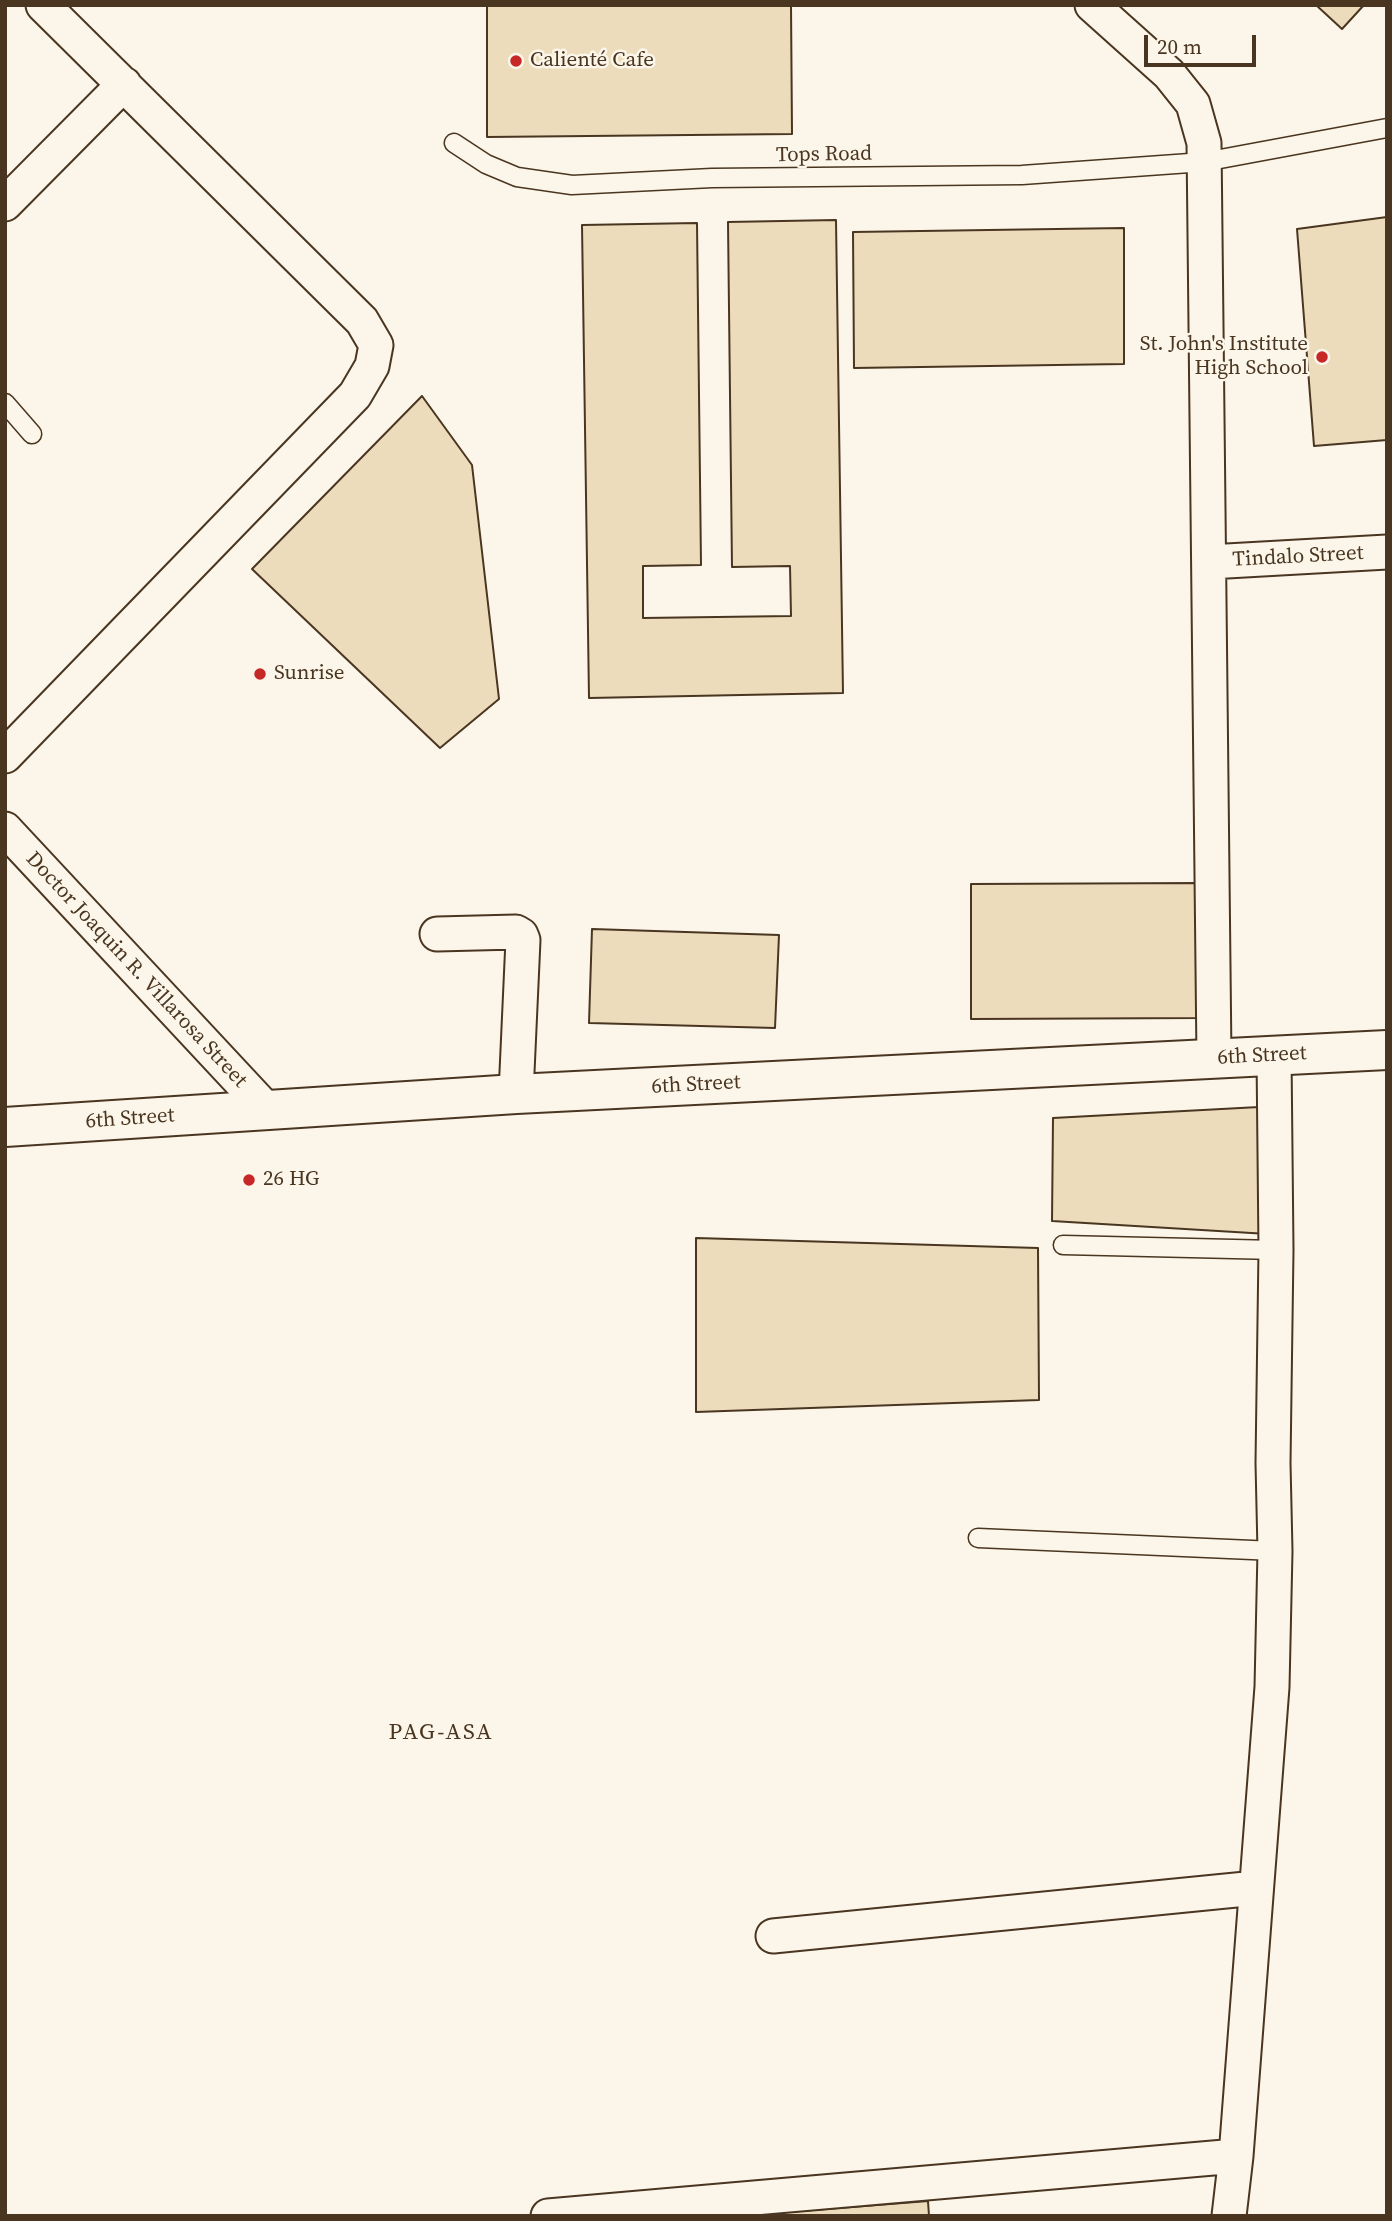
<!DOCTYPE html>
<meta charset="utf-8">
<style>
body{margin:0}
#map{position:relative;width:1392px;height:2221px;overflow:hidden;background:#fbf6e9;font-family:"Source Serif 4",serif}
canvas{display:block}
.frame{position:absolute;inset:0;border:7px solid #4a3520;pointer-events:none}
.scale{position:absolute;left:1144px;top:35px;width:112px;height:32px;box-sizing:border-box;border:4px solid #4a3520;border-top:0;padding-left:9px;font-size:21px;line-height:24px;white-space:nowrap;color:#4a3520;-webkit-text-stroke:5px #fbf6e9;paint-order:stroke}
</style>
<div id="map">
<canvas width="1392" height="2221"></canvas>
<div class="frame"></div>
<div class="scale">20 m</div>
</div>
<script>
const ctx = document.querySelector('canvas').getContext('2d');
ctx.lineJoin = 'round';
function fillPath(path, color) { ctx.fillStyle = color; ctx.fill(path, 'evenodd'); }
const poly = rows => new Path2D(rows.map(r => 'M' + r).join(''));
function trace(path, color, width, dash) { ctx.strokeStyle = color; ctx.lineWidth = width; ctx.lineCap = dash ? 'butt' : 'round'; ctx.setLineDash(dash || []); ctx.stroke(path); }
function write(font, color, halo, rows, align = 'center') {
  ctx.font = font + ' "Source Serif 4",serif'; ctx.lineWidth = 5; ctx.setLineDash([]); ctx.textBaseline = 'middle'; ctx.strokeStyle = halo; ctx.fillStyle = color; for (const [text, x, y, turn = 0] of rows) {
    ctx.save(); ctx.translate(x, y); ctx.rotate((+turn || 0) * Math.PI / 180); ctx.textAlign = isNaN(turn) ? turn : align; if (halo) ctx.strokeText(text, 0, 0); ctx.fillText(text, 0, 0); ctx.restore();
  }
}
const building = poly([
 [487,5,791,5,792,134,487,137,487,5],
 [1316,5,1364,5,1342,29,1316,5],
 [1387,217,1387,440,1314,446,1297,229,1387,217],
 [836,220,843,693,589,698,582,225,697,223,701,565,643,566,643,618,791,616,790,566,732,567,728,222,836,220],
 [1124,228,1124,364,854,368,853,232,1124,228],
 [422,396,472,465,499,699,440,748,252,569,422,396],
 [1200,883,1201,1018,971,1019,971,884,1200,883],
 [592,929,779,935,775,1028,589,1023,592,929],
 [1259,1107,1268,1234,1052,1221,1053,1118,1259,1107],
 [696,1238,1038,1248,1039,1400,696,1412,696,1238],
 [928,2201,929,2216,775,2216,775,2213,928,2201]
]);
fillPath(building, '#ecdcbc');
trace(building, '#4a3520', 2);
const lane = poly([
 [454,143,486,164,517,177,572,185,712,178,1022,175,1204,162,1387,128],
 [5,403,32,434],
 [1063,1245,1276,1250],
 [978,1538,1275,1551]
]);
const street = poly([
 [1092,5,1169,74,1193,104,1204,143,1214,1058],
 [5,204,124,84],
 [1209,562,1387,552],
 [5,756,355,395,372,366,376,345,362,321,43,5],
 [5,829,267,1110],
 [437,934,516,932,521,935,523,940,516,1094],
 [773,1936,1256,1888],
 [548,2216,1236,2156],
 [1229,2216,1236,2156,1272,1687,1275,1551,1273,1463,1276,1250,1274,1055]
]);
const secondary = poly([
 [5,1127,516,1094,1387,1050]
]);
trace(lane, '#4a3520', 21);
trace(street, '#4a3520', 37);
trace(secondary, '#4a3520', 42);
trace(lane, '#fbf6e9', 18);
trace(street, '#fbf6e9', 33);
trace(secondary, '#fbf6e9', 38);
for (const [x, y, r, color] of [
 [516,61,7,"#c62828"],
 [1322,357,7,"#c62828"],
 [260,674,7,"#c62828"],
 [249,1180,7,"#c62828"]
]) { const dot = new Path2D(); dot.arc(x, y, r, 0, 2 * Math.PI); ctx.fillStyle = color; ctx.fill(dot); trace(dot, '#fbf6e9', 2.5); }
write('21px', '#4a3520', '#fbf6e9', [
 ["Calienté Cafe",530,61],
 ["St. John's Institute",1308,345,"right"],
 ["High School",1308,369,"right"],
 ["Sunrise",274,674],
 ["26 HG",263,1180]
], 'left');
write('21px', '#4a3520', '#fbf6e9', [
 ["Tops Road",824,155,-1],
 ["Tindalo Street",1298,557,-3],
 ["Doctor Joaquin R. Villarosa Street",136,970,47],
 ["6th Street",1262,1056,-3],
 ["6th Street",696,1085,-3],
 ["6th Street",130,1119,-4]
]);
ctx.letterSpacing = '2px';
write('23px', '#4a3520', '#fbf6e9', [
 ["PAG-ASA",441,1733]
]);
ctx.letterSpacing = '0px';
</script>
